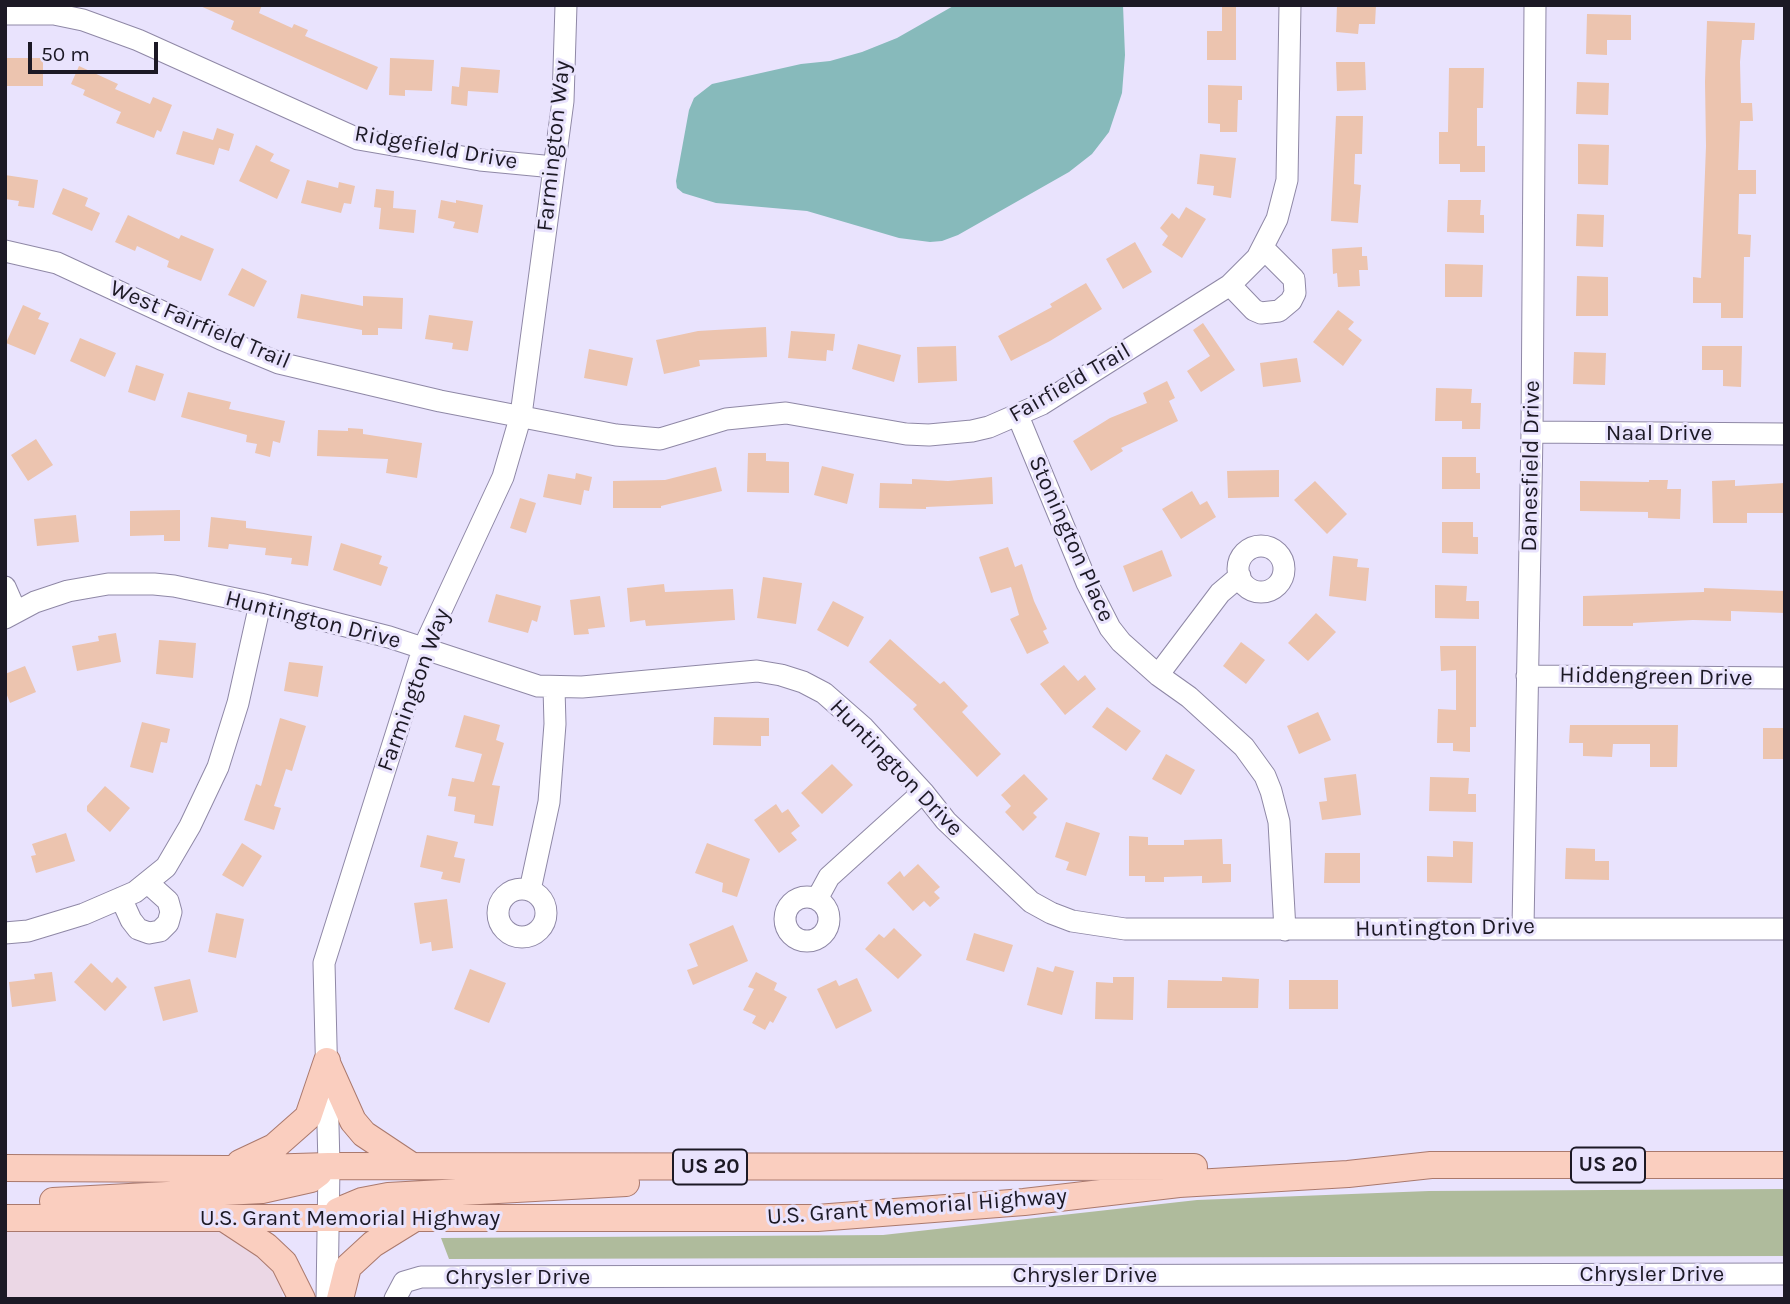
<!DOCTYPE html>
<style>
body{margin:0}
#map{position:relative;width:1790px;height:1304px;overflow:hidden;background:#e9e3fd;font-family:Karla,sans-serif}
canvas{display:block}
.frame{position:absolute;inset:0;border:7px solid #1c1925;pointer-events:none}
.scale{position:absolute;left:28px;top:42px;width:130px;height:32px;box-sizing:border-box;border:4px solid #1c1925;border-top:0;padding-left:9px;font-size:21px;line-height:24px;white-space:nowrap;color:#1c1925;-webkit-text-stroke:5px #e9e3fd;paint-order:stroke}
</style>
<div id="map">
<canvas width="1790" height="1304"></canvas>
<div class="frame"></div>
<div class="scale">50 m</div>
</div>
<script>
const ctx = document.querySelector('canvas').getContext('2d');
ctx.lineJoin = 'round';
function fillPath(path, color) { ctx.fillStyle = color; ctx.fill(path, 'evenodd'); }
const poly = rows => new Path2D(rows.map(r => 'M' + r).join(''));
function trace(path, color, width, dash) { ctx.strokeStyle = color; ctx.lineWidth = width; ctx.lineCap = dash ? 'butt' : 'round'; ctx.setLineDash(dash || []); ctx.stroke(path); }
function write(font, color, halo, rows, align = 'center') {
  ctx.font = font + ' Karla,sans-serif'; ctx.lineWidth = 6; ctx.setLineDash([]); ctx.textBaseline = 'middle'; ctx.strokeStyle = halo; ctx.fillStyle = color; for (const [text, x, y, turn = 0] of rows) {
    ctx.save(); ctx.translate(x, y); ctx.rotate((+turn || 0) * Math.PI / 180); ctx.textAlign = isNaN(turn) ? turn : align; if (halo) ctx.strokeText(text, 0, 0); ctx.fillText(text, 0, 0); ctx.restore();
  }
}
fillPath(poly([
 [238,1228,280,1271,283,1299,5,1299,5,1231]
]), '#ebd7e5');
fillPath(poly([
 [1785,1189,1785,1256,449,1259,441,1238,883,1235,1197,1200,1429,1191]
]), '#afbb9c');
fillPath(poly([
 [955,5,1123,5,1125,55,1122,93,1109,132,1092,154,1069,172,958,235,942,241,930,242,899,238,807,211,716,203,683,193,677,188,676,181,689,110,694,98,712,84,801,64,830,61,862,52,897,38]
]), '#87babb');
fillPath(poly([
 [198,5,262,5,259,13,292,28,294,24,308,30,305,36,378,67,367,90,231,29,234,21],
 [1222,5,1236,5,1236,60,1207,60,1207,31,1222,31],
 [1337,5,1376,5,1375,24,1359,24,1358,34,1336,32],
 [1587,14,1631,15,1631,40,1607,40,1607,55,1586,54],
 [1707,21,1755,23,1754,40,1742,40,1740,62,1741,103,1752,103,1753,121,1740,121,1738,170,1756,170,1756,194,1739,194,1738,234,1751,235,1750,257,1744,257,1743,318,1721,318,1721,303,1693,303,1693,277,1701,278,1706,146,1705,82],
 [6,58,43,58,43,86,7,86],
 [390,58,434,60,432,91,405,90,405,96,389,95],
 [1336,62,1365,62,1366,90,1337,91],
 [79,66,118,84,115,89,150,104,153,97,172,105,161,132,157,130,154,138,116,123,121,112,83,95,85,90,71,84],
 [461,67,500,70,498,93,468,91,467,106,451,104,452,86,459,87],
 [1449,68,1484,68,1483,108,1477,108,1477,146,1485,146,1485,172,1460,172,1460,164,1439,164,1439,132,1448,132],
 [1577,82,1609,83,1608,115,1576,114],
 [1208,85,1242,86,1242,100,1238,100,1237,132,1220,132,1220,124,1208,123],
 [1336,116,1363,116,1362,154,1355,154,1354,184,1361,185,1358,223,1331,221],
 [217,128,234,134,229,151,219,148,214,165,176,154,183,131,213,140],
 [1578,144,1609,145,1608,185,1578,184],
 [256,145,274,154,270,161,290,170,277,199,239,181],
 [1200,154,1236,158,1231,198,1213,195,1214,186,1197,184],
 [5,175,38,180,34,208,18,206,19,201,5,199],
 [307,180,338,188,339,182,355,186,351,204,344,203,341,213,301,203],
 [63,188,88,198,85,206,100,213,92,231,52,214],
 [376,189,394,191,393,208,416,210,414,233,379,229,381,208,374,207],
 [441,200,456,203,456,200,483,205,478,233,453,228,455,222,438,218],
 [1448,200,1481,200,1480,215,1484,215,1484,233,1447,232],
 [1186,207,1206,219,1182,258,1162,245,1168,236,1160,228,1172,213,1179,219],
 [1577,214,1604,215,1603,247,1576,246],
 [128,215,179,239,181,235,214,249,201,281,167,267,169,261,137,246,135,251,115,242],
 [1135,242,1152,272,1123,289,1106,259],
 [1362,247,1362,256,1367,256,1368,270,1359,270,1360,286,1338,287,1337,273,1333,274,1332,249],
 [1445,264,1483,265,1482,297,1445,297],
 [242,268,267,281,254,307,228,295],
 [1577,276,1608,277,1608,316,1576,316],
 [1086,283,1102,309,1050,341,1011,361,998,336,1052,307,1050,304],
 [301,294,363,306,363,296,403,298,402,329,378,328,378,335,362,335,362,330,297,318],
 [23,305,41,313,38,319,49,323,35,355,6,343],
 [1338,310,1354,322,1348,329,1362,340,1343,366,1313,342],
 [429,315,473,321,468,351,452,349,453,343,425,339],
 [1203,323,1235,370,1201,392,1187,371,1210,356,1193,330],
 [766,327,767,357,699,360,700,366,664,374,656,340,698,331],
 [791,331,835,334,833,351,827,350,826,361,788,358],
 [80,338,116,353,105,377,70,361],
 [858,344,901,355,894,382,852,369],
 [956,346,957,381,918,383,917,347],
 [1702,346,1742,346,1741,387,1723,386,1723,370,1702,370],
 [589,349,633,358,627,386,584,378],
 [1574,352,1606,353,1605,385,1573,384],
 [1297,358,1301,382,1263,387,1260,363],
 [136,365,164,374,155,401,128,392],
 [1167,381,1175,398,1169,401,1178,421,1121,448,1123,451,1091,471,1073,441,1110,418,1147,403,1143,393],
 [1436,388,1472,389,1471,403,1481,403,1480,429,1462,429,1462,421,1435,421],
 [188,392,231,402,229,409,285,421,280,443,273,441,270,457,255,453,257,444,246,442,247,435,181,417],
 [348,428,363,429,363,434,422,443,417,478,386,473,388,459,317,456,318,430,348,431],
 [36,439,53,465,28,481,11,455],
 [748,453,766,453,766,461,789,462,789,493,747,492],
 [1442,457,1476,457,1476,473,1480,473,1480,489,1442,489],
 [822,466,854,474,847,504,814,495],
 [716,467,722,491,661,506,661,508,613,508,613,481,665,480],
 [1279,470,1279,497,1228,498,1227,471],
 [576,473,592,477,589,491,584,490,581,505,543,497,548,474,575,479],
 [992,477,993,504,926,507,926,509,879,508,880,483,912,484,912,479,948,481],
 [1649,480,1668,480,1667,489,1681,489,1680,519,1648,518,1648,512,1580,511,1580,481,1649,482],
 [1735,480,1735,486,1785,483,1785,513,1747,513,1747,523,1713,523,1712,481],
 [1315,481,1347,514,1327,534,1294,500],
 [1192,491,1200,505,1207,501,1216,517,1181,539,1162,509],
 [520,498,536,503,526,533,510,528],
 [180,510,180,541,164,541,164,535,130,536,130,511],
 [76,515,79,542,37,546,34,519],
 [211,517,246,521,246,528,312,536,308,566,291,564,292,558,265,555,266,548,229,544,228,549,208,547],
 [1442,522,1473,522,1473,537,1478,537,1478,554,1442,553],
 [341,543,382,556,379,564,388,567,381,586,333,570],
 [1008,547,1015,567,1022,564,1034,601,1047,629,1043,631,1049,643,1027,654,1010,619,1019,615,1011,587,991,593,979,557],
 [1162,550,1172,576,1133,592,1123,566],
 [1333,556,1358,559,1357,567,1369,568,1366,601,1329,596],
 [763,577,802,583,796,624,757,618],
 [664,584,665,592,733,589,735,620,646,626,645,620,630,622,627,588],
 [1435,585,1467,586,1466,601,1479,601,1479,619,1435,618],
 [1704,588,1785,591,1785,613,1731,611,1731,621,1693,620,1633,623,1633,626,1583,626,1583,596,1704,592],
 [496,594,541,606,537,622,532,620,528,633,488,622],
 [600,596,605,627,588,629,589,634,574,635,570,600],
 [833,601,864,617,848,647,817,630],
 [1316,613,1336,632,1308,661,1288,643],
 [116,633,121,662,77,671,72,646,99,641,98,636],
 [890,639,940,684,944,681,968,706,962,712,1001,754,977,777,913,709,917,705,869,662],
 [159,640,196,643,193,678,156,674],
 [1241,642,1265,660,1246,684,1223,666],
 [1440,646,1476,646,1476,727,1470,727,1470,752,1453,751,1453,743,1437,743,1438,709,1456,710,1456,670,1441,671],
 [289,662,323,666,318,697,284,691],
 [1064,665,1078,681,1085,675,1096,689,1065,715,1040,684],
 [25,666,36,692,10,703,5,690,5,674],
 [1107,707,1141,731,1126,751,1092,727],
 [1318,712,1331,740,1299,754,1287,726],
 [464,715,500,725,496,740,504,743,492,785,500,786,493,826,474,823,475,815,454,811,456,797,448,796,452,778,474,782,482,754,455,747],
 [714,717,769,718,769,736,761,736,761,746,713,745],
 [280,718,306,726,292,771,286,769,274,806,281,808,274,830,244,820,256,784,261,786],
 [142,722,170,729,167,743,161,742,153,773,130,767],
 [1570,725,1678,725,1677,767,1650,767,1650,744,1613,744,1612,757,1583,756,1583,743,1569,743],
 [1763,728,1785,728,1785,759,1763,759],
 [1166,754,1195,770,1181,795,1152,779],
 [832,764,853,785,822,814,801,793],
 [1024,774,1048,799,1033,813,1037,817,1023,831,1005,812,1011,806,1001,795],
 [1356,774,1361,815,1322,820,1319,802,1327,801,1324,778],
 [1430,777,1469,778,1468,794,1476,794,1476,812,1429,811],
 [105,786,130,808,110,832,87,811,87,806],
 [776,804,782,813,788,809,800,826,791,833,797,840,779,853,754,820],
 [1066,822,1100,833,1086,876,1066,870,1069,862,1055,857],
 [66,833,75,861,36,873,31,856,36,855,32,844],
 [427,835,458,842,454,857,465,859,460,883,441,879,443,872,420,867],
 [1129,836,1148,837,1148,845,1184,845,1184,840,1222,839,1223,864,1231,864,1231,882,1202,883,1202,876,1164,877,1164,882,1145,882,1145,876,1129,876],
 [1453,841,1473,842,1472,883,1427,882,1427,856,1453,857],
 [242,843,262,856,243,887,222,875],
 [707,843,750,859,737,897,722,892,723,883,695,873],
 [1566,848,1595,849,1595,861,1609,861,1609,880,1565,879],
 [1325,853,1360,853,1360,883,1324,883],
 [918,864,940,887,934,892,940,898,930,907,924,901,913,911,887,883,900,871,904,877],
 [447,899,453,948,432,951,431,942,420,944,414,903],
 [216,913,244,919,236,958,208,952],
 [733,925,748,961,693,985,687,970,698,966,689,944],
 [894,928,922,955,898,979,865,949,879,934,884,938],
 [974,933,1013,945,1004,972,966,960],
 [91,963,112,983,117,977,127,987,105,1011,74,982],
 [1055,966,1074,971,1062,1015,1027,1005,1037,967,1053,972],
 [470,969,506,983,489,1023,454,1009],
 [52,972,56,1001,12,1007,9,982,35,979,34,974],
 [756,972,777,983,774,990,787,997,773,1023,770,1021,765,1030,752,1023,756,1016,743,1010,754,989,748,987],
 [1113,977,1134,977,1133,1020,1095,1019,1096,982,1113,983],
 [1222,977,1259,979,1258,1008,1167,1008,1168,980,1222,981],
 [857,978,872,1011,836,1029,817,989,836,980,839,986],
 [190,979,198,1012,163,1021,154,987],
 [1289,980,1338,980,1338,1009,1289,1009]
]), '#ecc4af');
const minor = poly([
 [5,14,54,14,83,20,138,40,358,139,480,160,554,167],
 [5,251,57,263,221,339,279,363,440,401,616,435,660,439,726,419,786,413,906,434,929,435,972,431,989,427,1042,404,1230,285,1257,258,1277,219,1287,180,1290,5],
 [1230,285,1254,310,1261,313,1279,311,1291,301,1295,293,1294,279,1263,248],
 [1018,416,1087,583,1110,628,1121,642,1158,675,1189,697,1244,747,1265,776,1271,791,1279,822,1285,930],
 [1532,432,1785,434],
 '1238 569a23 23 0 1 1 46 0a23 23 0 1 1-46 0Z',
 [5,587,16,612],
 [5,618,35,602,68,591,108,584,154,584,174,586,260,604,389,637,538,686,582,687,757,671,781,675,803,682,824,693,864,728,923,792,946,821,1031,902,1051,913,1072,921,1125,929,1785,929],
 [1158,675,1220,593,1240,576],
 [1527,676,1785,678],
 '498 913a24 24 0 1 1 48 0a24 24 0 1 1-48 0Z',
 [530,890,549,802,555,724,554,688],
 '785 919a22 22 0 1 1 44 0a22 22 0 1 1-44 0Z',
 [121,898,131,920,138,929,149,933,160,931,168,923,171,912,168,901,148,883],
 [817,899,829,877,923,792],
 [1523,927,1532,432,1535,5],
 [5,933,28,931,84,914,135,892,166,867,190,826,218,767,238,703,260,604],
 [327,1299,329,1166,324,963,423,649,503,477,521,415,563,101,566,5],
 [395,1299,404,1282,421,1277,1785,1274]
]);
const major = poly([
 [327,1063,353,1121,364,1134,412,1166],
 [240,1163,274,1147,308,1117,327,1061],
 [5,1168,227,1169,329,1166,1194,1167],
 [53,1201,262,1190,311,1179,319,1173],
 [338,1211,362,1201,388,1196,626,1183],
 [222,1217,266,1246,284,1263,302,1299],
 [5,1218,817,1218,1024,1202,1179,1184,1348,1174,1431,1165,1785,1165],
 [340,1299,348,1267,373,1244,415,1218]
]);
trace(minor, '#8f88a6', 23);
trace(major, '#aa796d', 28);
trace(minor, '#fff', 21);
trace(major, '#facebf', 26);
for (const [x, y, w] of [
 [1608,1165,74],
 [710,1167,74]
]) { const box = new Path2D(); box.roundRect(x - w / 2, y - 17.5, w, 35, 5); ctx.fillStyle = '#e9e3fd'; ctx.fill(box); trace(box, '#1c1925', 2); }
write('bold 21px', '#1c1925', null, [
 ["US 20",1608,1165],
 ["US 20",710,1167]
]);
write('23px', '#1c1925', '#e9e3fd', [
 ["Farmington Way",554,146,-84],
 ["Ridgefield Drive",436,148,10],
 ["West Fairfield Trail",200,325,23],
 ["Fairfield Trail",1070,383,-30],
 ["Naal Drive",1659,433],
 ["Danesfield Drive",1531,466,-89],
 ["Stonington Place",1071,539,66],
 ["Huntington Drive",313,620,14],
 ["Hiddengreen Drive",1656,677,1],
 ["Farmington Way",414,690,-70],
 ["Huntington Drive",896,768,46],
 ["Huntington Drive",1445,928,-1],
 ["U.S. Grant Memorial Highway",917,1207,-4],
 ["U.S. Grant Memorial Highway",350,1218],
 ["Chrysler Drive",1652,1274],
 ["Chrysler Drive",1085,1275],
 ["Chrysler Drive",518,1277]
]);
</script>
